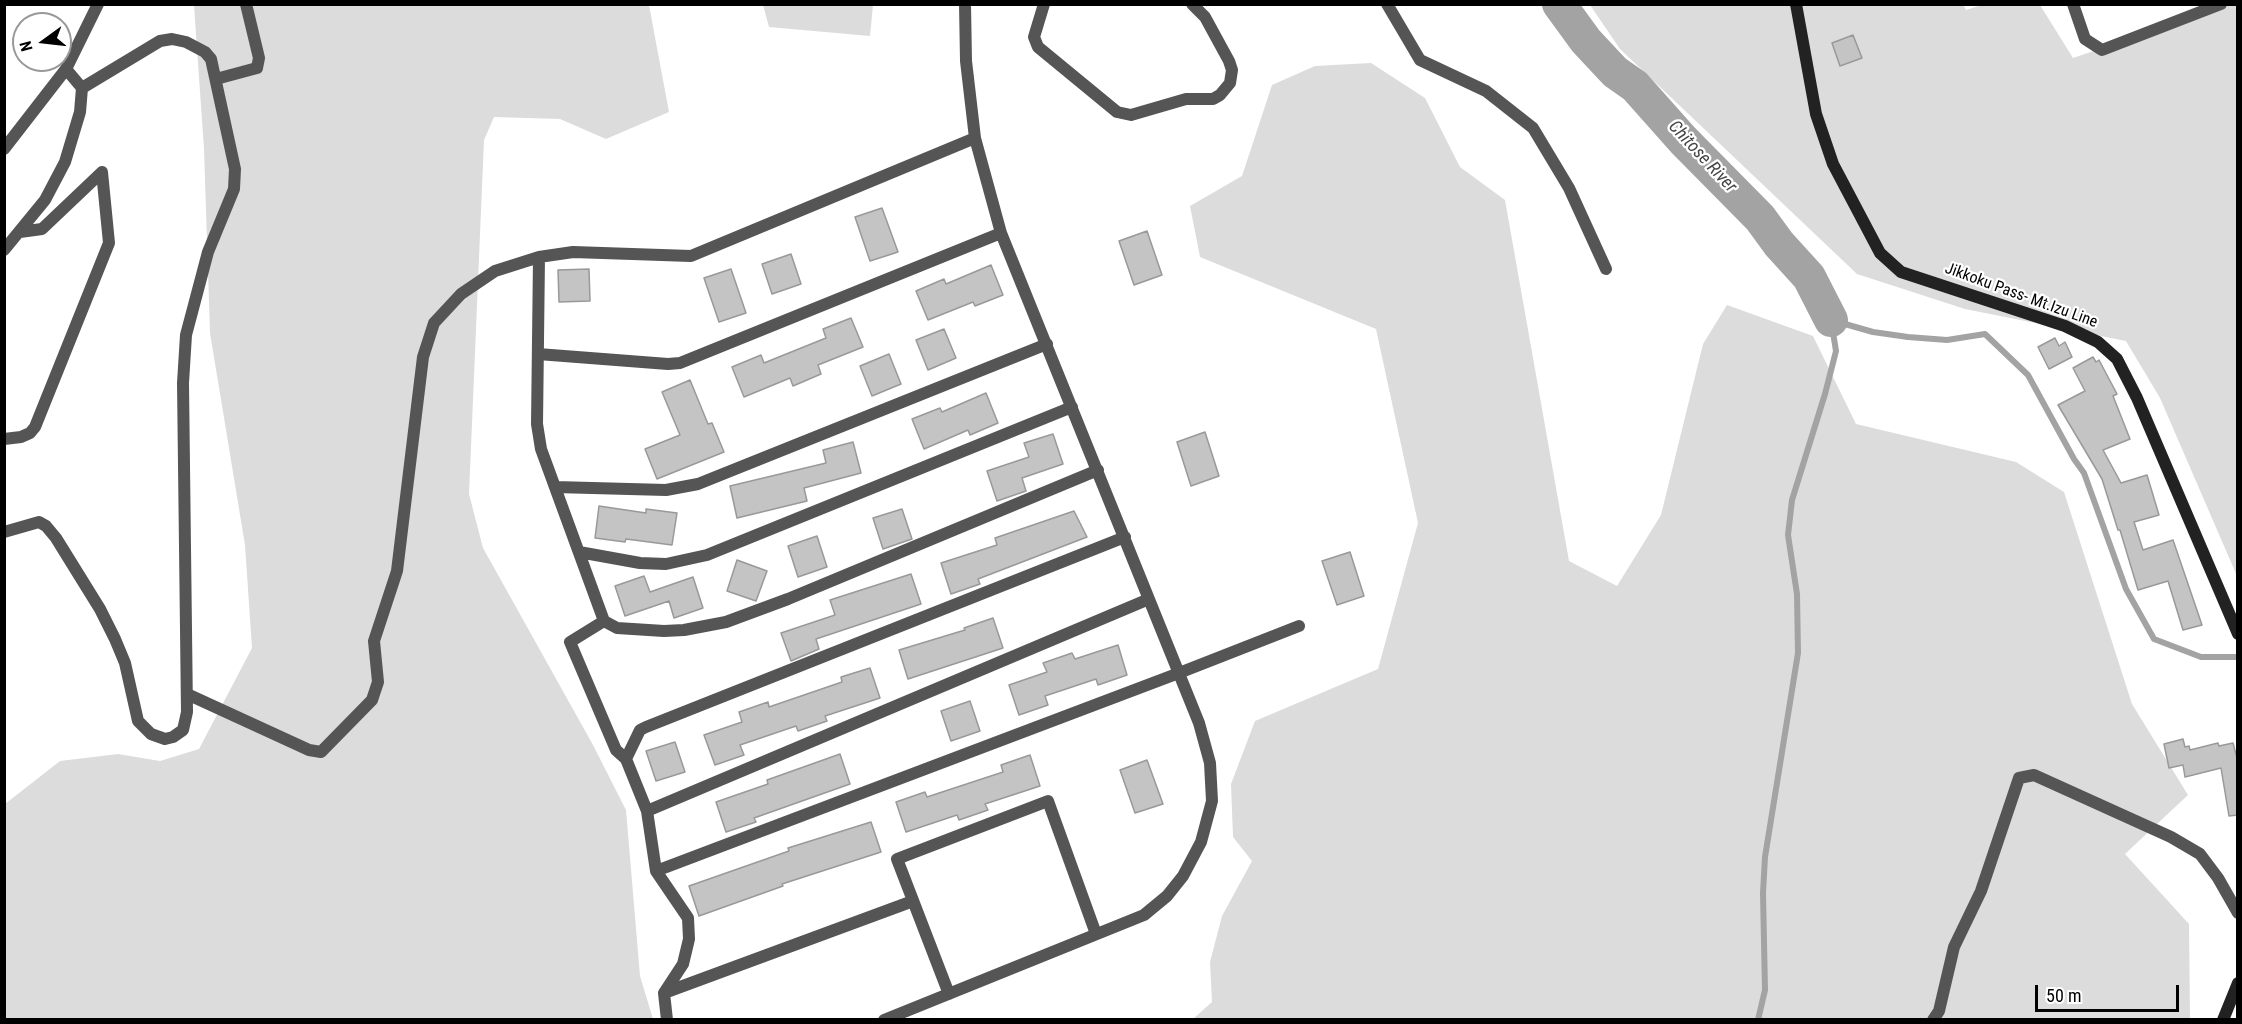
<!DOCTYPE html>
<style>
body{margin:0}
#map{position:relative;width:2242px;height:1024px;overflow:hidden;background:#fff;font-family:"Roboto Condensed",sans-serif}
canvas{display:block}
.frame{position:absolute;inset:0;border:6px solid #000;pointer-events:none}
.north{position:absolute;left:12px;top:12px;width:60px;height:60px;box-sizing:border-box;background:#fff;border:2px solid #999;border-radius:50%;rotate:255deg;font-size:16px;font-weight:700;line-height:24px;text-align:center;color:#000}
.north::after{content:'';display:block;margin:auto;width:21px;height:27px;background:#000;clip-path:polygon(50% 0,100% 100%,50% 72%,0 100%)}
.scale{position:absolute;left:2035px;top:985px;width:144px;height:27px;box-sizing:border-box;border:3px solid #000;border-top:0;padding-left:8px;font-size:18px;line-height:21px;white-space:nowrap;color:#000;-webkit-text-stroke:4px #fff;paint-order:stroke}
</style>
<div id="map">
<canvas width="2242" height="1024"></canvas>
<div class="frame"></div>
<div class="north">N</div>
<div class="scale">50 m</div>
</div>
<script>
const ctx = document.querySelector('canvas').getContext('2d');
ctx.lineJoin = 'round';
function fillPath(path, color) { ctx.fillStyle = color; ctx.fill(path, 'evenodd'); }
const poly = rows => new Path2D(rows.map(r => 'M' + r).join(''));
function trace(path, color, width, dash) { ctx.strokeStyle = color; ctx.lineWidth = width; ctx.lineCap = dash ? 'butt' : 'round'; ctx.setLineDash(dash || []); ctx.stroke(path); }
function write(font, color, halo, rows, align = 'center') {
  ctx.font = font + ' "Roboto Condensed",sans-serif'; ctx.lineWidth = 4.5; ctx.setLineDash([]); ctx.textBaseline = 'middle'; ctx.strokeStyle = halo; ctx.fillStyle = color; for (const [text, x, y, turn = 0] of rows) {
    ctx.save(); ctx.translate(x, y); ctx.rotate((+turn || 0) * Math.PI / 180); ctx.textAlign = isNaN(turn) ? turn : align; if (halo) ctx.strokeText(text, 0, 0); ctx.fillText(text, 0, 0); ctx.restore();
  }
}
fillPath(poly([
 [1963,4,1966,10,1982,5,2040,5,2073,58,2230,5,2237,5,2237,576,2160,398,2126,341,1965,309,1857,274,1620,49,1590,5],
 [194,5,649,5,669,112,606,139,560,119,494,117,484,140,469,494,483,548,593,745,626,810,640,976,653,1019,5,1020,5,804,60,761,118,754,160,761,199,749,252,648,245,545,210,333,204,149],
 [763,5,873,5,870,36,769,27],
 [1371,63,1425,98,1460,167,1505,200,1569,561,1617,586,1661,515,1703,344,1727,305,1813,336,1856,424,2016,462,2064,492,2132,704,2188,795,2125,854,2189,924,2190,1019,1193,1019,1212,1002,1210,962,1222,916,1252,861,1233,837,1231,784,1255,721,1378,669,1418,523,1376,329,1200,257,1190,206,1242,176,1272,85,1315,66]
]), '#dcdcdc');
trace(poly([
 [1758,1020,1765,990,1763,893,1765,857,1798,653,1797,594,1788,535,1792,500,1825,394,1836,351,1831,320,1873,332,1908,337,1947,340,1985,334,2028,375,2074,459,2084,473,2126,589,2154,639,2201,657,2238,657]
]), '#a3a3a3', 6);
trace(poly([
 [1559,4,1586,41,1615,72,1635,86,1683,140,1760,218,1779,244,1809,277,1831,320]
]), '#a3a3a3', 34);
const building = poly([
 [1853,35,1862,58,1840,66,1832,43,1853,35],
 [882,208,898,252,870,261,855,217,882,208],
 [1147,231,1162,275,1134,285,1119,241,1147,231],
 [791,254,801,284,772,294,762,264,791,254],
 [991,265,1003,295,975,306,973,302,928,320,916,291,944,279,946,284,991,265],
 [589,269,590,301,559,302,558,270,589,269],
 [731,269,746,313,719,322,704,278,731,269],
 [851,318,863,347,818,365,821,374,793,386,790,378,744,397,732,367,761,355,764,363,826,338,823,329,851,318],
 [944,329,956,358,928,370,916,340,944,329],
 [2055,338,2059,346,2065,342,2072,357,2049,369,2038,347,2055,338],
 [889,354,901,384,872,396,860,366,889,354],
 [2093,357,2096,362,2099,360,2117,394,2113,396,2130,439,2103,450,2121,483,2147,475,2159,515,2134,522,2143,550,2173,540,2202,625,2183,630,2168,581,2138,590,2120,530,2118,530,2102,479,2058,405,2085,391,2073,368,2093,357],
 [690,380,708,424,712,423,724,452,657,479,645,449,680,435,662,392,690,380],
 [986,393,998,423,970,435,968,430,924,449,912,419,940,408,942,412,986,393],
 [1205,432,1219,476,1191,486,1177,442,1205,432],
 [1053,434,1063,464,1022,478,1026,491,997,501,987,471,1029,457,1024,443,1053,434],
 [853,442,861,473,804,488,807,501,737,518,730,486,826,463,823,450,853,442],
 [599,506,646,513,646,509,677,513,672,545,626,539,625,542,595,538,599,506],
 [902,509,912,539,883,549,873,518,902,509],
 [1074,511,1087,537,978,579,980,584,951,594,941,563,997,545,995,538,1074,511],
 [817,536,827,567,798,577,788,546,817,536],
 [1350,552,1364,596,1337,605,1322,561,1350,552],
 [737,560,767,571,756,601,727,591,737,560],
 [911,574,921,604,816,639,819,649,791,661,781,633,835,615,830,600,911,574],
 [644,576,650,592,693,577,703,608,674,618,669,601,625,616,615,586,644,576],
 [993,618,1003,648,908,679,899,650,965,630,964,628,993,618],
 [1118,645,1127,675,1098,685,1096,679,1045,696,1048,705,1019,715,1009,685,1047,672,1043,663,1072,653,1075,659,1118,645],
 [870,668,880,698,825,716,827,721,798,731,796,726,740,745,744,755,715,765,704,735,742,722,739,712,768,702,769,707,842,682,841,677,870,668],
 [970,701,980,731,951,741,941,711,970,701],
 [2183,739,2185,747,2189,746,2190,750,2218,743,2219,746,2233,743,2238,762,2238,815,2229,816,2221,768,2185,777,2183,765,2169,768,2164,744,2183,739],
 [675,742,685,772,656,781,646,751,675,742],
 [840,754,850,784,754,818,756,822,726,832,716,802,768,784,767,780,840,754],
 [1030,755,1040,786,985,804,988,810,959,820,957,815,906,832,896,802,925,792,927,797,1003,772,1001,765,1030,755],
 [1147,760,1163,804,1135,813,1120,770,1147,760],
 [871,822,881,852,782,884,783,886,699,916,689,886,789,851,788,848,871,822]
]);
fillPath(building, '#c4c4c4');
trace(building, '#999', 1.5);
trace(poly([
 [1044,4,1034,37,1038,47,1117,112,1131,115,1186,99,1213,99,1220,95,1230,83,1232,70,1229,61,1205,17,1192,4],
 [1387,4,1420,60,1486,91,1533,128,1569,188,1606,269],
 [2073,4,2085,39,2102,50,2221,4],
 [216,79,257,68,259,58,246,4],
 [4,149,66,69],
 [4,250,45,200,65,162,80,112,82,88],
 [539,257,537,424,541,449,604,621,570,642,616,750,626,759,647,811,656,871,688,918,689,939,683,964,664,993,667,1020],
 [538,354,668,364,680,363,1001,233],
 [4,439,21,437,30,433,35,427,109,243,102,172,42,229,20,232],
 [555,487,666,490,698,484,1047,344],
 [4,532,39,522,46,526,56,538,100,609,115,639,125,663,138,721,151,734,165,739,173,737,183,730,187,712,183,383,186,335,208,252,234,189,235,169,211,59,205,52,186,42,172,39,160,41,82,88,66,69,98,4],
 [579,552,640,563,666,564,707,555,1072,407],
 [604,621,617,628,664,631,684,630,726,622,788,599,1098,470],
 [187,694,309,750,321,752,372,700,378,682,374,641,397,571,423,357,434,323,461,294,495,271,539,257,573,252,691,256,975,138],
 [626,759,640,730,646,727,1125,537],
 [647,811,1149,599],
 [656,871,1179,673,1299,626],
 [664,993,913,901],
 [949,994,897,859,1048,801,1096,934],
 [884,1020,1144,915,1167,896,1183,876,1201,842,1212,801,1210,763,1199,723,1001,233,975,138,966,61,965,4],
 [1933,1020,1939,1011,1954,947,1981,891,2019,778,2034,775,2171,837,2200,854,2218,878,2238,913]
]), '#555', 12);
trace(poly([
 [1796,4,1816,114,1833,164,1880,253,1901,272,2065,326,2098,342,2117,359,2137,398,2238,634],
 [2223,1020,2238,983]
]), '#222', 12);
write('16px', '#000', '#fff', [
 ["Jikkoku Pass- Mt.Izu Line",2021,296,20]
]);
write('italic 18px', '#444', '#fff', [
 ["Chitose River",1702,157,47]
]);
</script>
